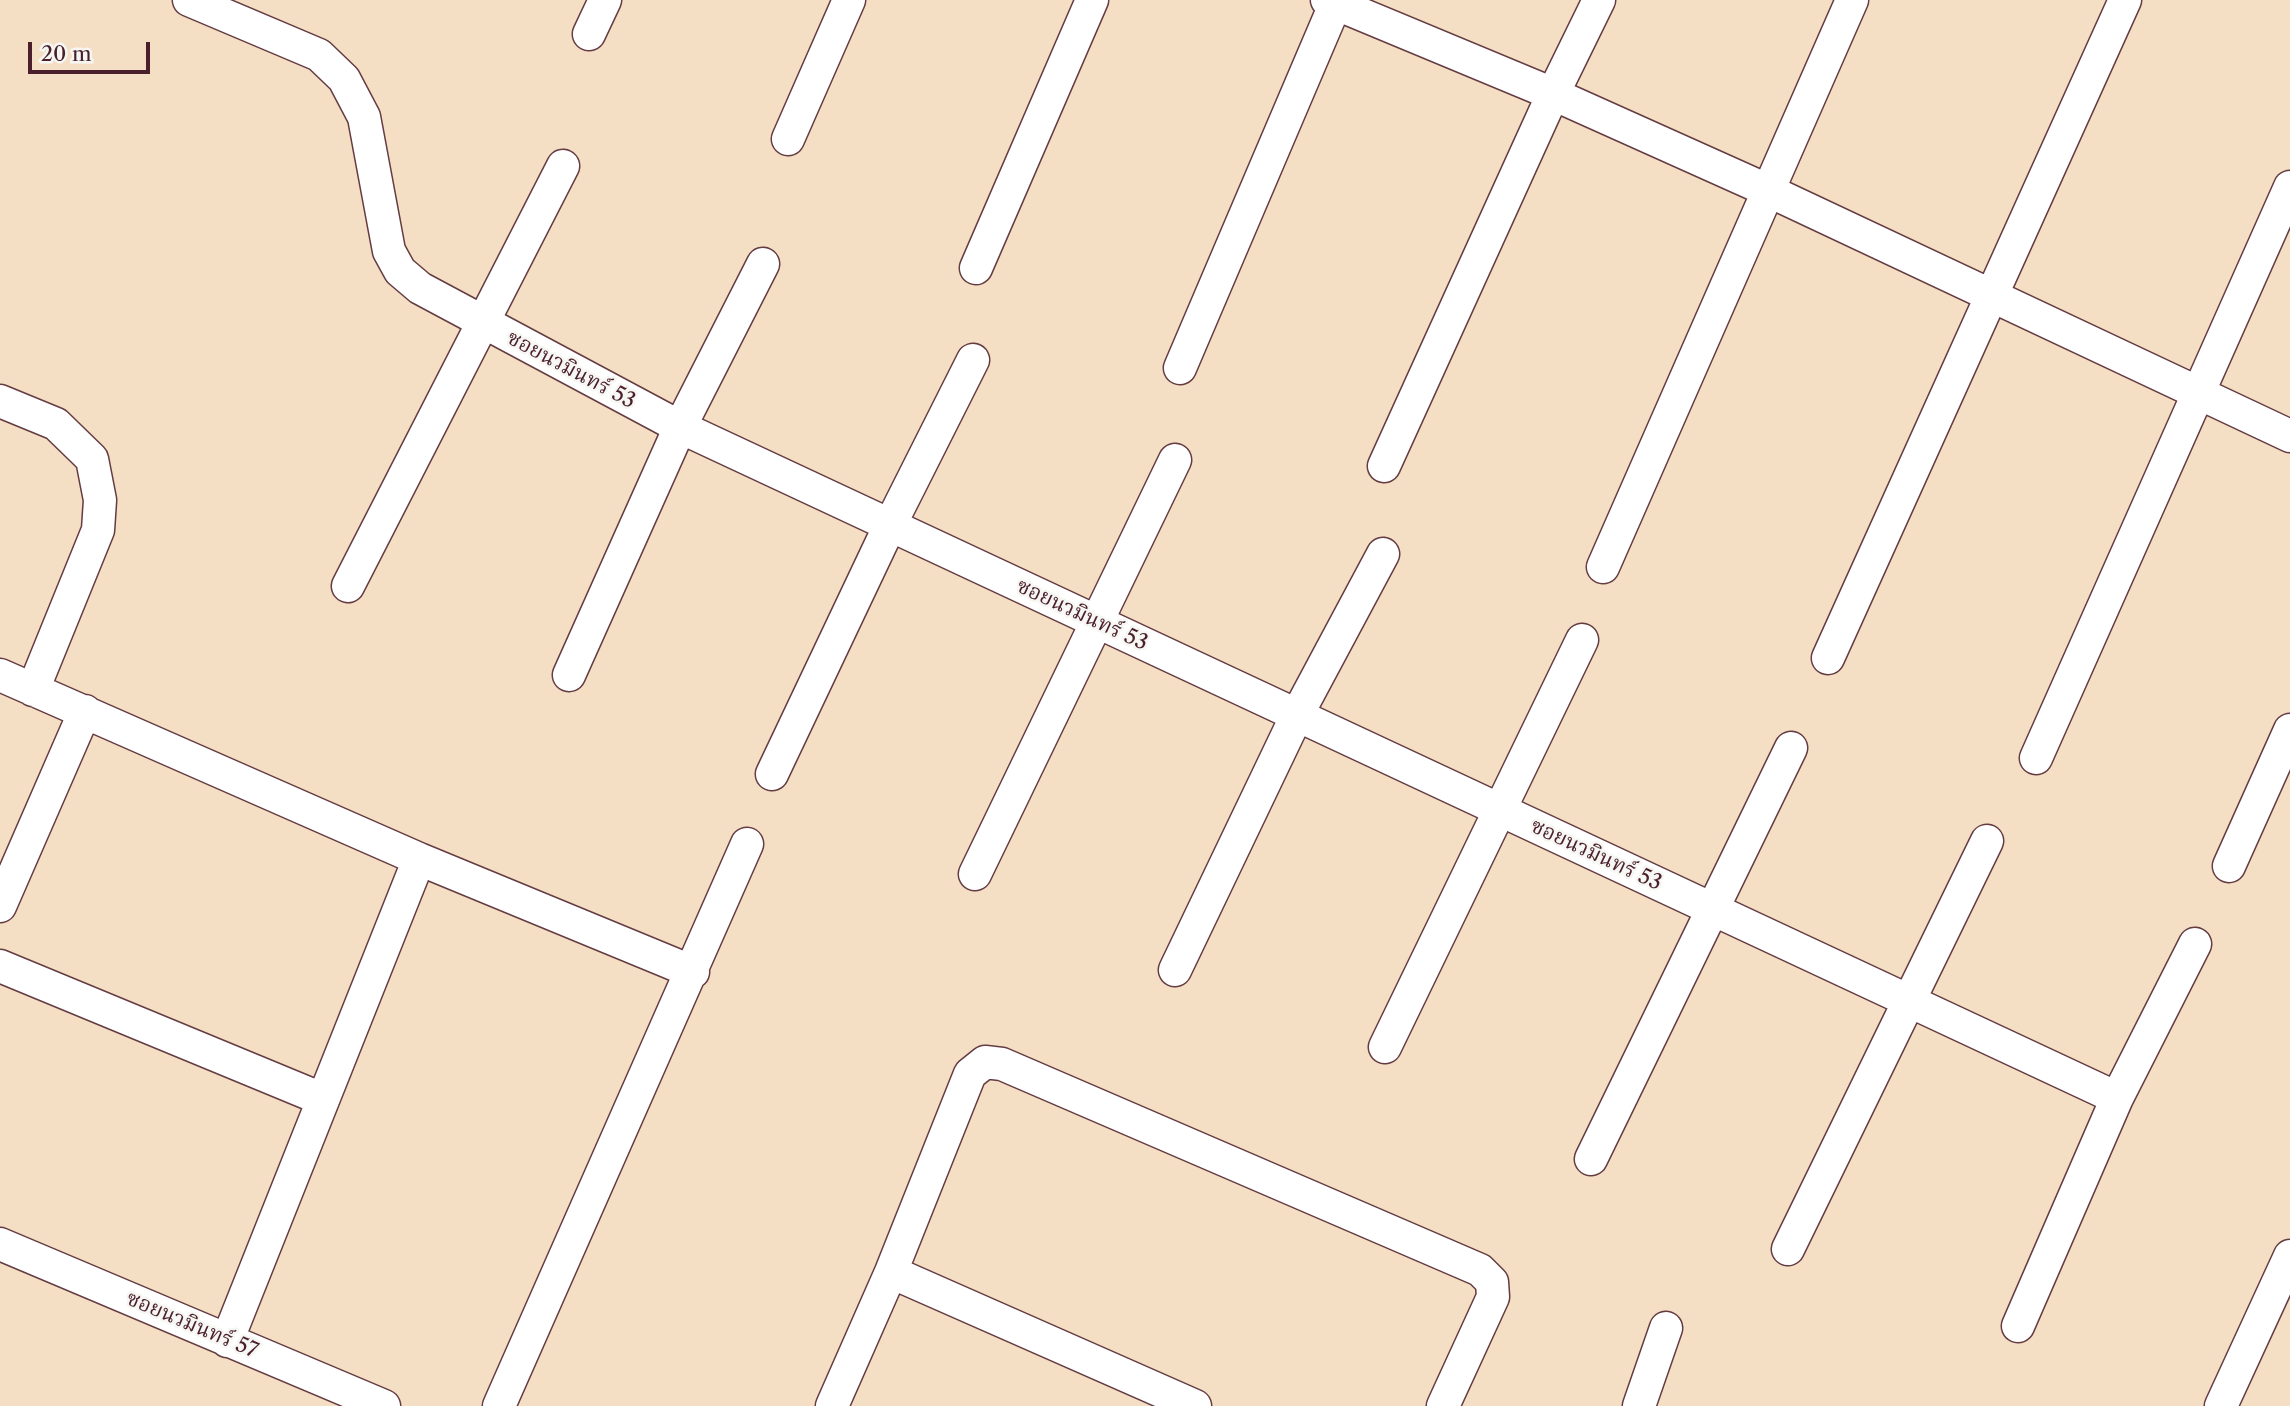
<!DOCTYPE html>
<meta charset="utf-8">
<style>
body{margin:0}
#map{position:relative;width:2290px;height:1406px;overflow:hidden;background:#f4dec4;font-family:"Libre Caslon Text",serif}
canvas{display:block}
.scale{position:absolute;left:28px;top:42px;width:122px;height:32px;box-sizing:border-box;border:4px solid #4a1f2b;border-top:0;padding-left:9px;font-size:21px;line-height:24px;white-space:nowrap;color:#4a1f2b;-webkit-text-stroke:5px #f6f6f2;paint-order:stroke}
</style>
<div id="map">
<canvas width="2290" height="1406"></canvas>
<div class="scale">20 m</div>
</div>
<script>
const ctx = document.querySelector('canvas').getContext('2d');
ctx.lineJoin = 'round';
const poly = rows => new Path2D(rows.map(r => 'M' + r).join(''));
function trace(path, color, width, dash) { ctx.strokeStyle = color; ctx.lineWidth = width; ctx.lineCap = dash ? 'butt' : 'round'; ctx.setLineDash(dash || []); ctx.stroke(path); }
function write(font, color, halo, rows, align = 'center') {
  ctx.font = font + ' "Libre Caslon Text","Noto Serif Thai",serif'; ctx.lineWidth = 5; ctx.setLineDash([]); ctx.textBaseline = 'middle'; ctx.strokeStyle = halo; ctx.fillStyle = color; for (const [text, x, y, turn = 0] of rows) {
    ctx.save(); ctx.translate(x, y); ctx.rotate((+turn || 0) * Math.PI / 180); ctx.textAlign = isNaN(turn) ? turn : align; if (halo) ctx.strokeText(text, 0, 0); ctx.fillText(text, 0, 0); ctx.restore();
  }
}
const street = poly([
 [189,0,319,55,344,79,364,117,389,251,400,271,420,288,680,427,2117,1098],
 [1327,0,1553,94,1767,190,2290,436],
 [589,34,605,0],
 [788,139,849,0],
 [976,268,1092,0],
 [1180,368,1337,0],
 [0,401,56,424,92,459,100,500,98,530,33,690],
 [1384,466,1553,94,1599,0],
 [1603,567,1852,0],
 [348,586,563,166],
 [1828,658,2125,0],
 [0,675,419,859,693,972],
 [569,675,680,427,763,264],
 [2036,758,2290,187],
 [772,774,890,525,973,360],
 [2229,866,2290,730],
 [975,874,1175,460],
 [0,906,85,711],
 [0,966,322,1099],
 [1175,970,1297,715,1383,554],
 [1385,1047,1582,640],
 [1591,1159,1791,748],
 [0,1244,384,1406],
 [1788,1249,1987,841],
 [891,1272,1195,1406],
 [2018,1326,2117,1098,2195,944],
 [227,1341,419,859],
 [499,1406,747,844],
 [832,1406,891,1272,970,1074,985,1062,1002,1064,1480,1270,1492,1282,1493,1297,1443,1406],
 [1639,1406,1666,1328],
 [2221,1406,2290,1256]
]);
trace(street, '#643c42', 35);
trace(street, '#fff', 32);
write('21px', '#4a1f2b', '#f6f6f2', [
 ["ซอยนวมินทร์ 53",571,370,28],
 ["ซอยนวมินทร์ 53",1082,615,25],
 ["ซอยนวมินทร์ 53",1596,855,25],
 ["ซอยนวมินทร์ 57",192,1325,23]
]);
</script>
